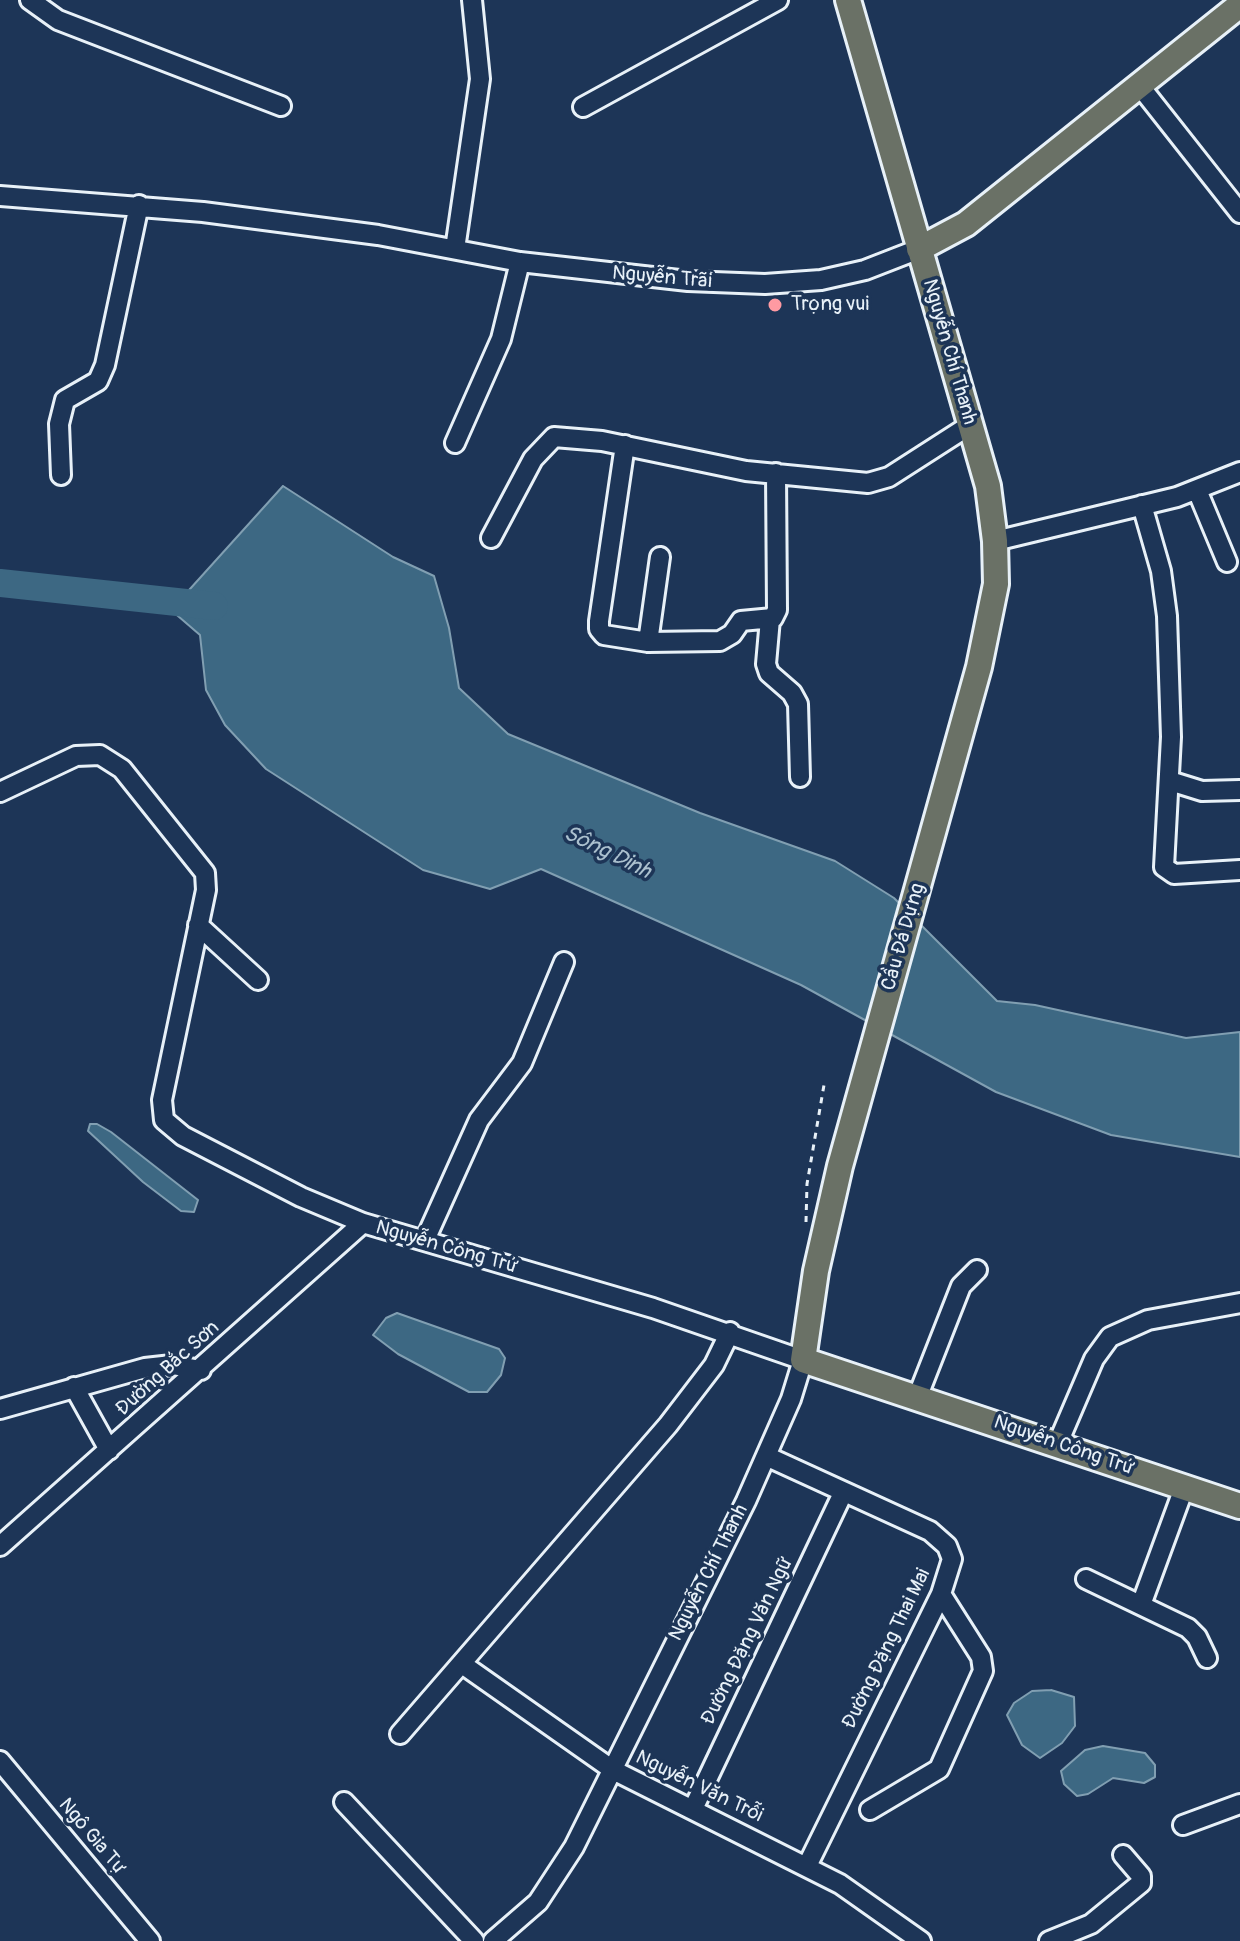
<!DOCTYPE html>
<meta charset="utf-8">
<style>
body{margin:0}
canvas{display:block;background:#1d3557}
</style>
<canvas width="1240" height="1941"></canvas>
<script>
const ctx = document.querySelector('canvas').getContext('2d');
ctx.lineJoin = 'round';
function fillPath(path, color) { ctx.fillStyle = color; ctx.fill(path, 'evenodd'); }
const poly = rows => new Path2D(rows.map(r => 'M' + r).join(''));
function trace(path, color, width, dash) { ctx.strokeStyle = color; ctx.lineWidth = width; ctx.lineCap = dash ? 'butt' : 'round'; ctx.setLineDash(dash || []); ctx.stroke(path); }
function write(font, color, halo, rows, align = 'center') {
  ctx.font = font + ' Pangolin,sans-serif'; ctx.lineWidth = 7; ctx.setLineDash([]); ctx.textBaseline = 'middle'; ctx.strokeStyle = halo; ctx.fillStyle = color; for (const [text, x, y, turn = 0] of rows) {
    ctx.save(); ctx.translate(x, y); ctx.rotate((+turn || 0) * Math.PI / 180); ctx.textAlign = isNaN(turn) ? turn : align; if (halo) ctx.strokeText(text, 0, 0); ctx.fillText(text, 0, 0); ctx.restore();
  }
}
const water = poly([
 [283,486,393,557,434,576,449,628,459,688,508,734,700,813,835,861,894,898,997,1001,1035,1005,1186,1038,1240,1032,1240,1157,1111,1135,996,1092,801,985,541,869,490,889,423,870,266,769,225,725,206,690,200,635,171,610,283,486],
 [90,1124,97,1124,111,1132,198,1200,194,1212,181,1211,143,1182,88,1131,90,1124],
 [397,1313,499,1349,505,1358,501,1375,487,1392,469,1392,398,1354,373,1335,386,1318,397,1313],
 [1051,1690,1074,1697,1075,1726,1062,1743,1040,1758,1022,1745,1007,1715,1014,1703,1032,1691,1051,1690],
 [1103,1746,1145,1753,1155,1765,1155,1777,1144,1783,1113,1778,1088,1794,1077,1796,1064,1784,1061,1771,1085,1750,1103,1746]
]);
fillPath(water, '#3d6883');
trace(water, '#819fb2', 2);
trace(poly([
 [0,583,214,606]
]), '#3d6883', 28);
const minor = poly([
 [30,0,58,20,281,106],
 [1139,85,1240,213],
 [583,107,778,0],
 [0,196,203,212,378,235,520,262,688,281,765,284,821,280,865,270,919,249],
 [455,249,480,79,472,0],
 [455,443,501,339,520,262],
 [625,445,599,621,599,629,604,635,648,642,720,641,732,634,741,621,773,618,777,610,776,473],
 [61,475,59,424,65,400,98,381,105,365,139,205],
 [1197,490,1227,562],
 [1142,505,1161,571,1167,616,1171,737,1164,867,1174,874,1240,870],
 [491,538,533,459,554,437,602,441,746,471,868,483,889,477,970,425],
 [995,541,1177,497,1240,472],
 [770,619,766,664,769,673,792,693,798,704,800,777],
 [648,642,660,557],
 [1170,781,1202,791,1240,790],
 [0,792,76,756,100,755,122,769,205,873,206,890,162,1100,164,1120,183,1136,301,1197,363,1223,653,1308,803,1360,791,1399,746,1501,574,1847,538,1902,493,1941],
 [198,925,258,980],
 [425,1240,479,1120,522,1063,564,962],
 [74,1387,109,1450],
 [917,1398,961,1286,977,1270],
 [0,1409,145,1368,172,1365,201,1370],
 [1058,1443,1094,1359,1110,1337,1148,1320,1240,1303],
 [766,1456,930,1531,947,1546,952,1559,941,1594,807,1866],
 [0,1546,363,1223],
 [1086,1579,1188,1628,1197,1637,1207,1658],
 [1141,1605,1184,1488],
 [462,1664,613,1770,840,1884,921,1941],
 [400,1734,668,1425,714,1365,730,1332],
 [0,1761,150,1941],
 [344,1802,474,1941],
 [694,1807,843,1493],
 [870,1810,939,1769,983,1671,981,1657,941,1594],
 [1183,1825,1240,1804],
 [1049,1941,1091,1924,1141,1883,1141,1876,1123,1855]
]);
const major = poly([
 [848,0,988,486,995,541,996,584,979,667,840,1166,816,1271,803,1360,1240,1506],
 [919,249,966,224,1240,5]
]);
trace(minor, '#e8f1f8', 24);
trace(major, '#e8f1f8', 30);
trace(poly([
 [806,1222,807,1184,824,1085]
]), '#e8f1f8', 3, [6, 6]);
trace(minor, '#1d3557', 18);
trace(major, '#6a7166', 24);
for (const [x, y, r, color] of [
 [775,305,8,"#ff9aa2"]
]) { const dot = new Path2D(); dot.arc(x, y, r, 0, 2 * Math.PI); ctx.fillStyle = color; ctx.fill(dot); trace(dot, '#1d3557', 3); }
write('20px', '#e8f1f8', '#1d3557', [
 ["Nguyễn Trãi",662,278,5],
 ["Nguyễn Chí Thanh",949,352,74],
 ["Cầu Đá Dựng",904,937,-74],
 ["Nguyễn Công Trứ",447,1248,16],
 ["Đường Bắc Sơn",168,1369,-42],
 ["Nguyễn Công Trứ",1064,1446,19],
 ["Nguyễn Chí Thanh",709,1573,-63],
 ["Đường Đặng Văn Ngữ",748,1641,-64],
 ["Đường Đặng Thai Mai",887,1649,-64],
 ["Nguyễn Văn Trỗi",699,1787,26],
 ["Ngô Gia Tự",92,1837,50]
]);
write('20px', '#e8f1f8', '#1d3557', [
 ["Trọng vui",791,305]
], 'left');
write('italic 22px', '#acc1cf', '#1d3557', [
 ["Sông Dinh",607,853,26]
]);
</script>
